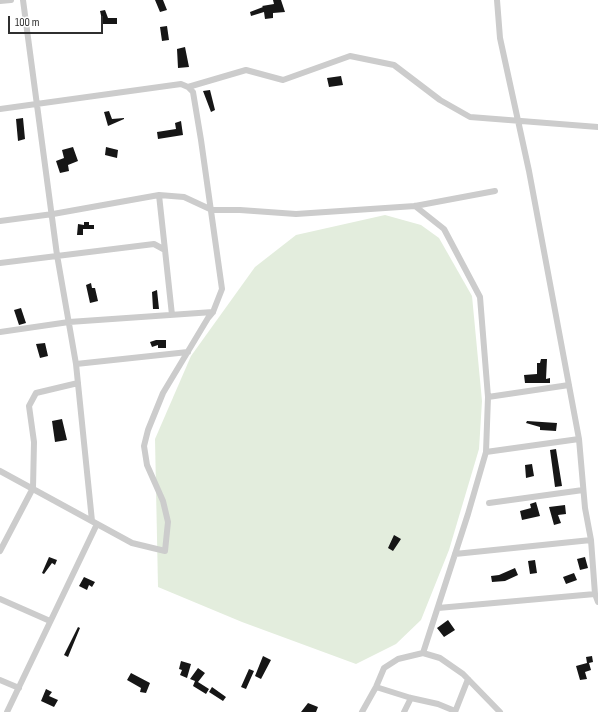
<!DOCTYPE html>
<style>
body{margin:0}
#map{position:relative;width:598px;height:712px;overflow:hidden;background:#fff;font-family:"Sofia Sans Condensed",sans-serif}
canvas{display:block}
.scale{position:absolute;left:8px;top:16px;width:95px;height:18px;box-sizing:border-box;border:2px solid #2f2f2f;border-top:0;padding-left:5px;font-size:12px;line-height:14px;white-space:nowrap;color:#2f2f2f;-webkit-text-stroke:3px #fff;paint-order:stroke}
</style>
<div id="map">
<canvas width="598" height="712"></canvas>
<div class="scale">100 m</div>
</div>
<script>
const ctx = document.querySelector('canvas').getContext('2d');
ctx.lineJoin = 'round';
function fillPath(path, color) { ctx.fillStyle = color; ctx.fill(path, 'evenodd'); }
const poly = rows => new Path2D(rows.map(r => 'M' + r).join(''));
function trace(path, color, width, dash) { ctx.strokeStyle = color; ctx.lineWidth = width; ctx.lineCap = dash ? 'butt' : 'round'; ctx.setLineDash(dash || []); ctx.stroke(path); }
fillPath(poly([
 [385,215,421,225,439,238,472,296,482,401,479,449,449,550,421,620,396,644,356,664,242,622,158,587,155,439,191,356,255,267,296,235]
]), '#e3eddd');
fillPath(poly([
 [155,0,163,0,167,10,160,12],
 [273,0,281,0,285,12,273,13,273,18,265,19,264,12,251,16,250,12,263,7,262,6,274,4],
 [105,10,108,18,117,18,117,24,103,24,100,11],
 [167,26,169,40,162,41,160,27],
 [185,47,189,67,178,68,177,49],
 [341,76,343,85,329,87,327,78],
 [210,90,215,110,211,112,203,91],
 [109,111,112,119,124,118,124,119,108,126,104,112],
 [23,118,25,139,18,141,16,119],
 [181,121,183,135,158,139,157,132,176,129,175,123],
 [73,147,78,161,68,165,69,171,60,173,56,161,64,158,62,150],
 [106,147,118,150,117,158,105,155],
 [84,222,89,222,89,225,94,225,94,229,83,229,83,235,77,235,78,224,84,225],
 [91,283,92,288,95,288,98,301,90,303,86,285],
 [157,290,159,309,153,309,152,292],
 [21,308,26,323,19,325,14,310],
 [156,340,166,340,166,348,158,348,158,345,152,347,150,342],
 [45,343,48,356,40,358,36,344],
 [541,359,547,359,546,379,550,378,550,383,525,383,524,375,537,374,537,363,540,363],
 [62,419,67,440,55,442,52,421],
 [527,421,557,423,556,431,540,430,540,427,526,423],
 [556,449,562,486,555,487,550,450],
 [532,464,534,476,526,478,525,465],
 [536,502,540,516,522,520,520,511,531,508,530,504],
 [565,505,566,514,558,515,561,523,554,525,549,507],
 [394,535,401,539,393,551,388,548],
 [49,557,57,560,55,565,52,563,44,574,42,573],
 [585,557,588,568,580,570,577,559],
 [535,560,537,573,530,574,528,561],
 [515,568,518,575,505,581,492,582,491,576,499,575],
 [574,573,577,580,566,584,563,577],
 [84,577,95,582,92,587,89,585,87,590,79,586],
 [448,620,455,630,444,637,437,628],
 [78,627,80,628,68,657,64,655],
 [263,656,271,660,261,679,255,676],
 [592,656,593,662,589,663,591,670,585,672,587,679,580,680,576,666,587,663,586,657],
 [181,661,191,664,187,678,180,675,182,670,179,669],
 [198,668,205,673,198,682,209,689,206,694,193,686,195,681,190,679],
 [249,669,254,671,246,689,241,687],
 [131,673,150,683,146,693,140,692,141,688,127,680],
 [212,687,226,697,223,701,209,692],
 [46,689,52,692,49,696,58,700,54,707,41,701],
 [308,703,318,707,316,712,301,712]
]), '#161616');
trace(poly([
 [23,0,57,255,76,364,92,521],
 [497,0,500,38,529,171,579,439,585,508,591,540,595,594,598,602],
 [0,1,11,0],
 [188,87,246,70,283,80,350,56,394,65,440,100,470,117,598,127],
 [0,109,181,84,188,87,193,92,201,140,222,289,213,312,208,318,163,393,148,430,144,446,147,465,163,501,168,522,165,551,132,543,0,471],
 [159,195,165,250],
 [415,206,444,229,480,297,488,397,486,452,468,514,423,653],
 [0,221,53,214,159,195,184,197,212,210,240,210,296,214,415,206,495,191],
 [0,263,154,244,165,250,172,315],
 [0,332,69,322,213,312],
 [76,364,188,352],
 [488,397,569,385],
 [486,452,579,439],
 [489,503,583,490],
 [0,551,33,488,34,442,29,406,36,393,78,383],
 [455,554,591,540],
 [0,599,50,621],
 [438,608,595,594],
 [0,680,19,688],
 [376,687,411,698,438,704,455,711],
 [7,712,97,524],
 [362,712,376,687,384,668,398,659,423,653,440,658,463,674,500,712],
 [404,712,411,698],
 [455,712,468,679]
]), '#ccc', 6);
</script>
